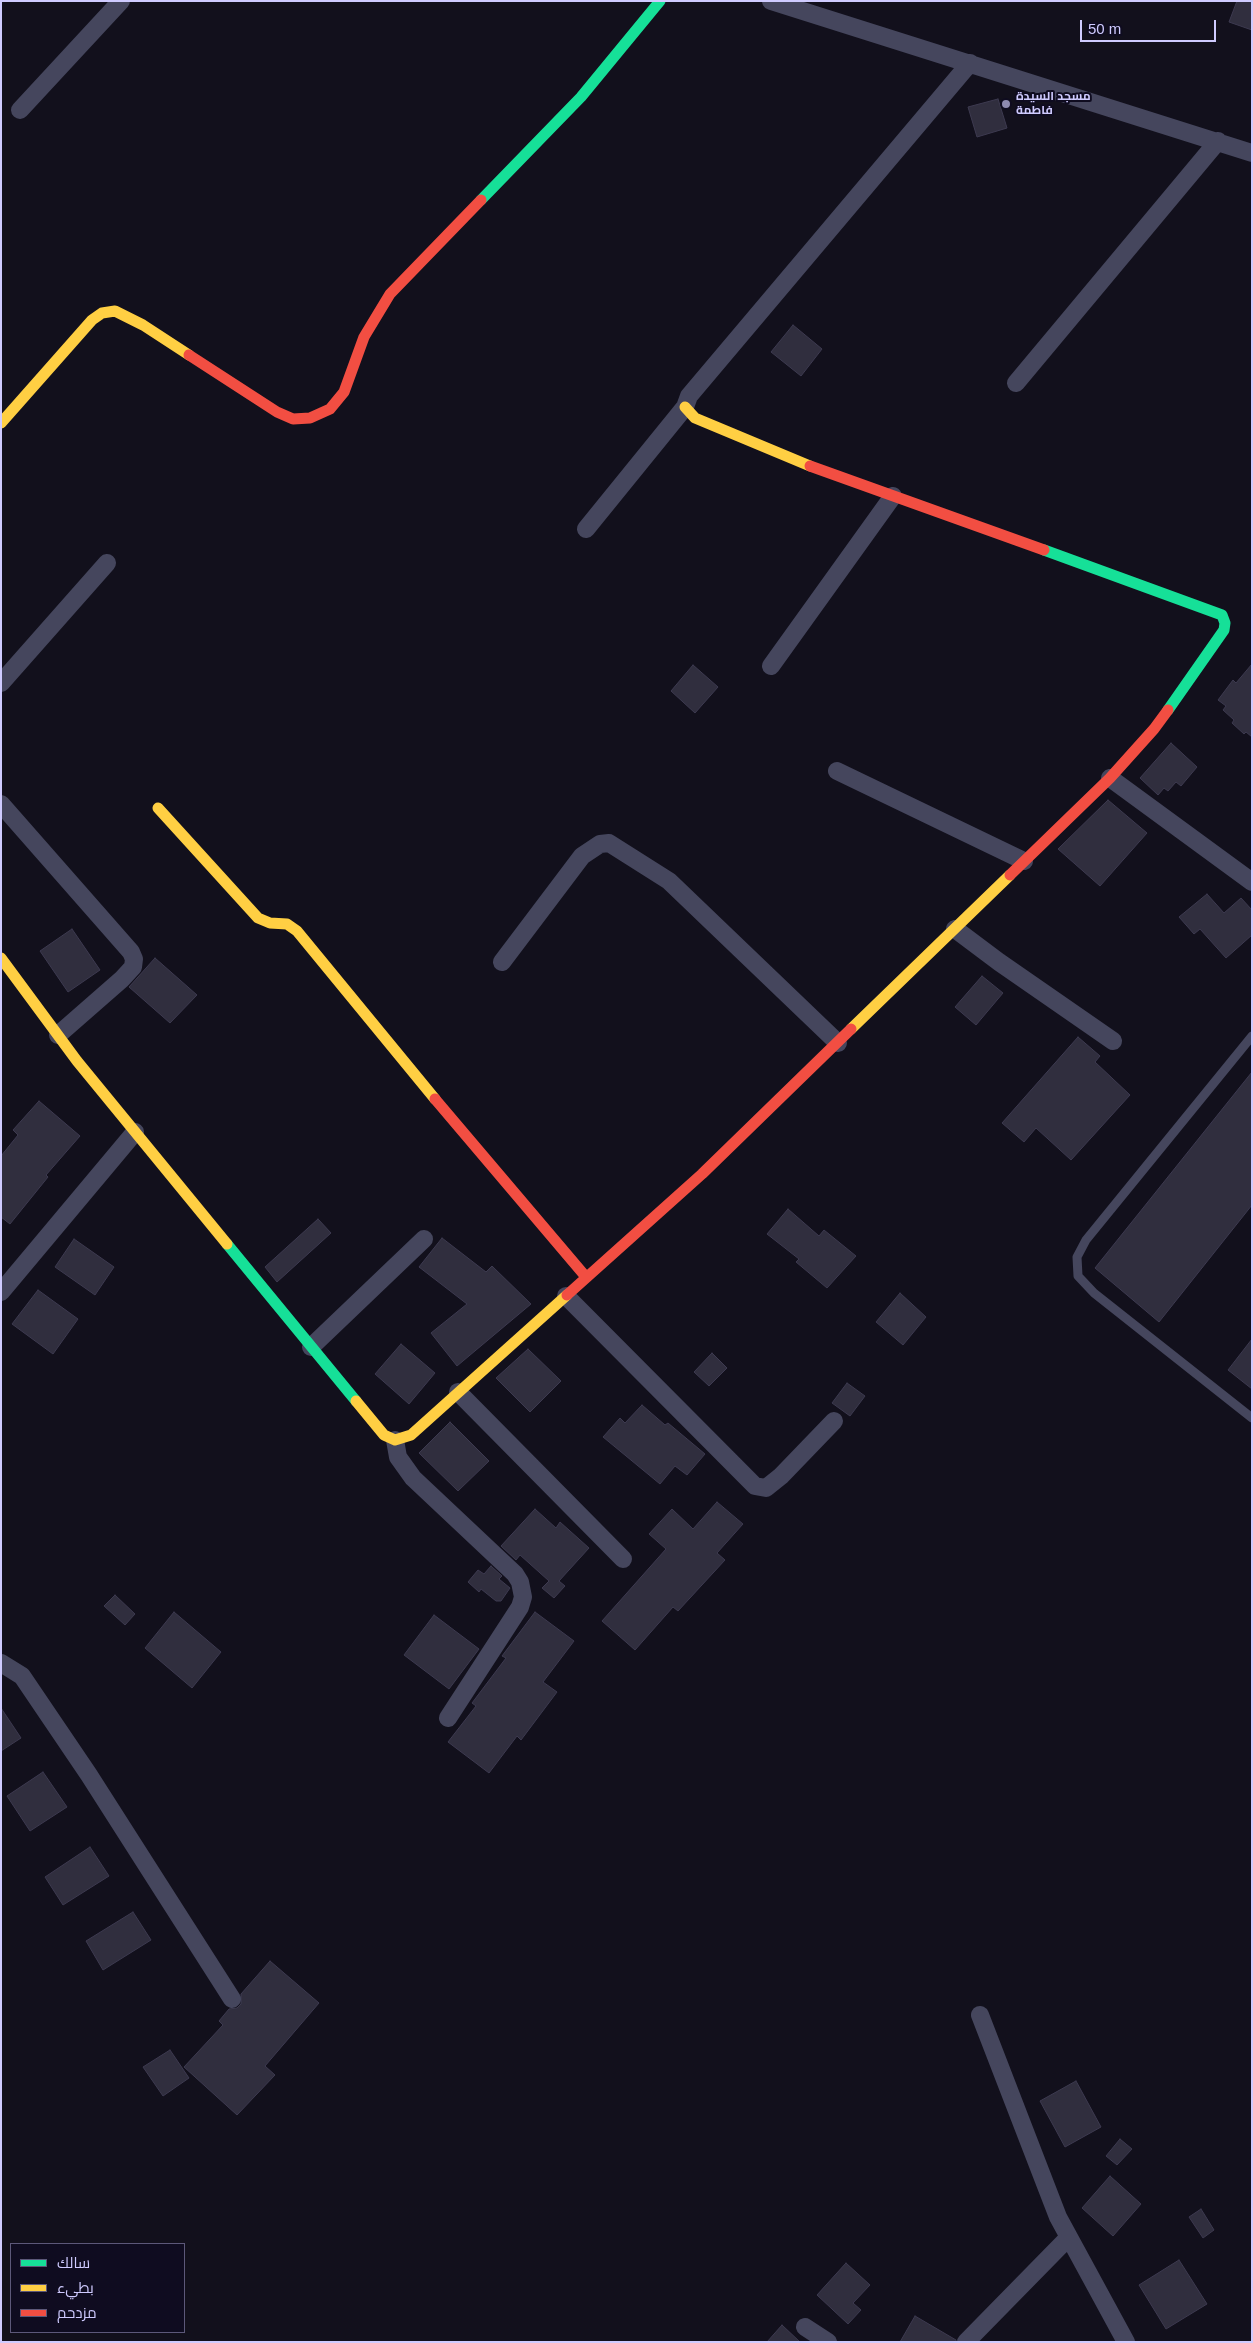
<!DOCTYPE html>
<meta charset="utf-8">
<style>
body{margin:0}
#map{position:relative;width:1253px;height:2343px;overflow:hidden;background:#12101c;font-family:Arial,Cairo,sans-serif}
canvas{display:block}
.frame{position:absolute;inset:0;border:2px solid #cfcbff;pointer-events:none}
.legend{position:absolute;left:10px;top:2243px;width:175px;height:90px;box-sizing:border-box;background:#0f0c20;border:1px solid #5c5879;margin:0;padding:6px 9px;list-style:none;font-size:15px;color:#cfcbff}
.legend li{display:flex;align-items:center;gap:10px;height:25px}
.legend b{width:25px;border:1px solid #5c5879}
.scale{position:absolute;left:1080px;top:20px;width:136px;height:22px;box-sizing:border-box;border:2px solid #cfcbff;border-top:0;padding-left:6px;font-size:15px;line-height:18px;white-space:nowrap;color:#cfcbff;-webkit-text-stroke:4px #0f0c20;paint-order:stroke}
</style>
<div id="map">
<canvas width="1253" height="2343"></canvas>
<div class="frame"></div>
<ul class="legend">
<li><b style="height:6px;background:#16e098"></b>سالك</li>
<li><b style="height:6px;background:#ffcf43"></b>بطيء</li>
<li><b style="height:6px;background:#f24e42"></b>مزدحم</li>
</ul>
<div class="scale">50 m</div>
</div>
<script>
const ctx = document.querySelector('canvas').getContext('2d');
ctx.lineJoin = 'round';
function fillPath(path, color) { ctx.fillStyle = color; ctx.fill(path, 'evenodd'); }
const poly = rows => new Path2D(rows.map(r => 'M' + r).join(''));
function trace(path, color, width, dash) { ctx.strokeStyle = color; ctx.lineWidth = width; ctx.lineCap = dash ? 'butt' : 'round'; ctx.setLineDash(dash || []); ctx.stroke(path); }
function write(font, color, halo, rows, align = 'center') {
  ctx.font = font + ' Arial,Cairo,sans-serif'; ctx.lineWidth = 4; ctx.setLineDash([]); ctx.textBaseline = 'middle'; ctx.strokeStyle = halo; ctx.fillStyle = color; for (const [text, x, y, turn = 0] of rows) {
    ctx.save(); ctx.translate(x, y); ctx.rotate((+turn || 0) * Math.PI / 180); ctx.textAlign = isNaN(turn) ? turn : align; if (halo) ctx.strokeText(text, 0, 0); ctx.fillText(text, 0, 0); ctx.restore();
  }
}
const building = poly([
 [1237,1,1252,1,1252,30,1229,22,1237,1],
 [998,99,1007,128,977,137,968,107,998,99],
 [793,325,822,349,801,376,771,352,793,325],
 [1252,664,1252,737,1246,732,1244,734,1232,723,1234,720,1223,710,1226,706,1218,700,1233,680,1236,683,1252,664],
 [693,665,718,687,695,713,671,691,693,665],
 [1171,743,1197,767,1181,786,1176,782,1168,791,1164,788,1158,795,1140,778,1171,743],
 [1108,800,1147,833,1100,886,1058,849,1108,800],
 [1207,894,1224,913,1241,898,1252,910,1252,935,1226,958,1200,929,1194,934,1179,917,1207,894],
 [72,929,100,970,68,992,40,951,72,929],
 [155,958,197,995,170,1023,129,987,155,958],
 [982,976,1003,993,976,1025,955,1007,982,976],
 [1078,1037,1100,1056,1095,1062,1130,1095,1071,1160,1036,1128,1024,1142,1002,1123,1078,1037],
 [1252,1072,1252,1205,1159,1322,1095,1268,1252,1072],
 [39,1101,80,1136,46,1175,48,1177,10,1224,1,1217,1,1156,18,1135,13,1130,39,1101],
 [788,1209,819,1236,824,1230,856,1256,827,1288,796,1262,799,1259,767,1234,788,1209],
 [318,1219,331,1233,277,1282,265,1267,318,1219],
 [442,1238,486,1272,492,1266,531,1304,457,1366,431,1333,467,1304,419,1267,442,1238],
 [74,1239,114,1267,95,1295,55,1267,74,1239],
 [38,1290,78,1319,53,1354,12,1324,38,1290],
 [900,1293,926,1317,903,1345,876,1322,900,1293],
 [1252,1339,1252,1389,1228,1370,1252,1339],
 [401,1344,435,1373,409,1404,375,1374,401,1344],
 [528,1349,561,1381,530,1412,496,1378,528,1349],
 [712,1353,727,1368,709,1386,694,1372,712,1353],
 [847,1383,865,1396,850,1416,832,1403,847,1383],
 [642,1405,665,1425,668,1423,705,1454,687,1475,675,1466,660,1484,603,1437,620,1418,625,1423,642,1405],
 [450,1422,489,1461,458,1491,419,1453,450,1422],
 [717,1502,743,1524,717,1553,725,1560,678,1611,673,1607,635,1650,602,1621,666,1549,649,1534,672,1509,693,1529,717,1502],
 [535,1509,556,1528,560,1522,589,1548,559,1581,565,1586,554,1598,542,1588,549,1581,520,1555,516,1560,501,1546,535,1509],
 [491,1566,502,1576,499,1579,510,1588,501,1601,496,1601,481,1589,479,1592,468,1582,478,1570,484,1574,491,1566],
 [115,1595,135,1614,125,1625,104,1606,115,1595],
 [174,1612,221,1652,192,1688,145,1648,174,1612],
 [535,1612,574,1641,543,1682,557,1692,521,1740,517,1736,489,1773,448,1742,476,1706,472,1703,506,1658,502,1656,535,1612],
 [434,1615,479,1649,449,1689,404,1655,434,1615],
 [1,1708,21,1738,1,1751,1,1708],
 [43,1772,67,1807,30,1831,7,1796,43,1772],
 [90,1847,109,1876,63,1905,45,1877,90,1847],
 [133,1912,151,1940,103,1970,86,1941,133,1912],
 [270,1961,319,2003,265,2066,275,2075,237,2115,184,2067,223,2025,219,2021,229,2009,237,2008,241,2004,241,1994,270,1961],
 [170,2050,189,2078,163,2096,143,2067,170,2050],
 [1076,2081,1101,2127,1065,2147,1040,2101,1076,2081],
 [1120,2139,1132,2149,1117,2165,1106,2156,1120,2139],
 [1110,2176,1141,2204,1113,2236,1082,2208,1110,2176],
 [1201,2209,1214,2230,1203,2238,1189,2217,1201,2209],
 [1179,2260,1207,2304,1166,2329,1139,2285,1179,2260],
 [846,2263,870,2285,853,2303,861,2310,848,2324,817,2295,846,2263],
 [915,2316,956,2340,956,2342,900,2342,915,2316],
 [782,2325,800,2342,767,2342,782,2325]
]);
fillPath(building, '#302e3e');
trace(building, '#3d3a50', 1);
trace(poly([
 [1252,1036,1086,1240,1077,1257,1078,1276,1094,1293,1252,1418]
]), '#45465d', 9);
trace(poly([
 [771,1,1252,153],
 [20,110,121,1],
 [1016,383,1218,141],
 [586,529,685,407,689,396,970,63],
 [771,666,893,496],
 [1,683,107,563],
 [837,771,1024,861],
 [1110,778,1252,882],
 [1,804,131,952,134,959,133,967,122,979,58,1035],
 [955,929,999,962,1113,1041],
 [502,962,582,856,600,844,609,843,669,881,838,1043],
 [1,1292,135,1132],
 [566,1296,755,1486,766,1488,781,1476,834,1421],
 [311,1347,424,1239],
 [458,1392,623,1559],
 [395,1440,398,1457,413,1478,515,1574,520,1582,523,1597,520,1607,448,1718],
 [1,1663,22,1676,89,1775,232,1999],
 [980,2015,1058,2217,1126,2342],
 [805,2327,828,2342],
 [966,2342,1068,2238]
]), '#45465d', 18);
trace(poly([
 [481,200,581,97,660,1],
 [1044,550,1222,615,1225,623,1224,630,1168,710],
 [227,1244,356,1401]
]), '#16e098', 11);
trace(poly([
 [685,407,695,418,810,466],
 [1,423,92,320,102,313,115,311,143,325,189,355],
 [158,808,258,918,270,923,287,924,297,931,435,1099],
 [1,958,77,1061,227,1244],
 [851,1029,1010,875],
 [356,1401,384,1435,395,1440,411,1435,567,1295]
]), '#ffcf43', 11);
trace(poly([
 [189,355,277,412,293,419,310,418,330,409,344,392,364,337,390,294,481,200],
 [810,466,1044,550],
 [1010,875,1110,778,1154,729,1168,710],
 [435,1099,586,1277],
 [567,1295,702,1174,851,1029]
]), '#f24e42', 11);
for (const [x, y, r, color] of [
 [1006,104,5,"#8d8ab0"]
]) { const dot = new Path2D(); dot.arc(x, y, r, 0, 2 * Math.PI); ctx.fillStyle = color; ctx.fill(dot); trace(dot, '#0f0c20', 2); }
write('bold 12px', '#cfcbff', '#0f0c20', [
 ["مسجد السيدة",1016,97],
 ["فاطمة",1016,111]
], 'left');
</script>
